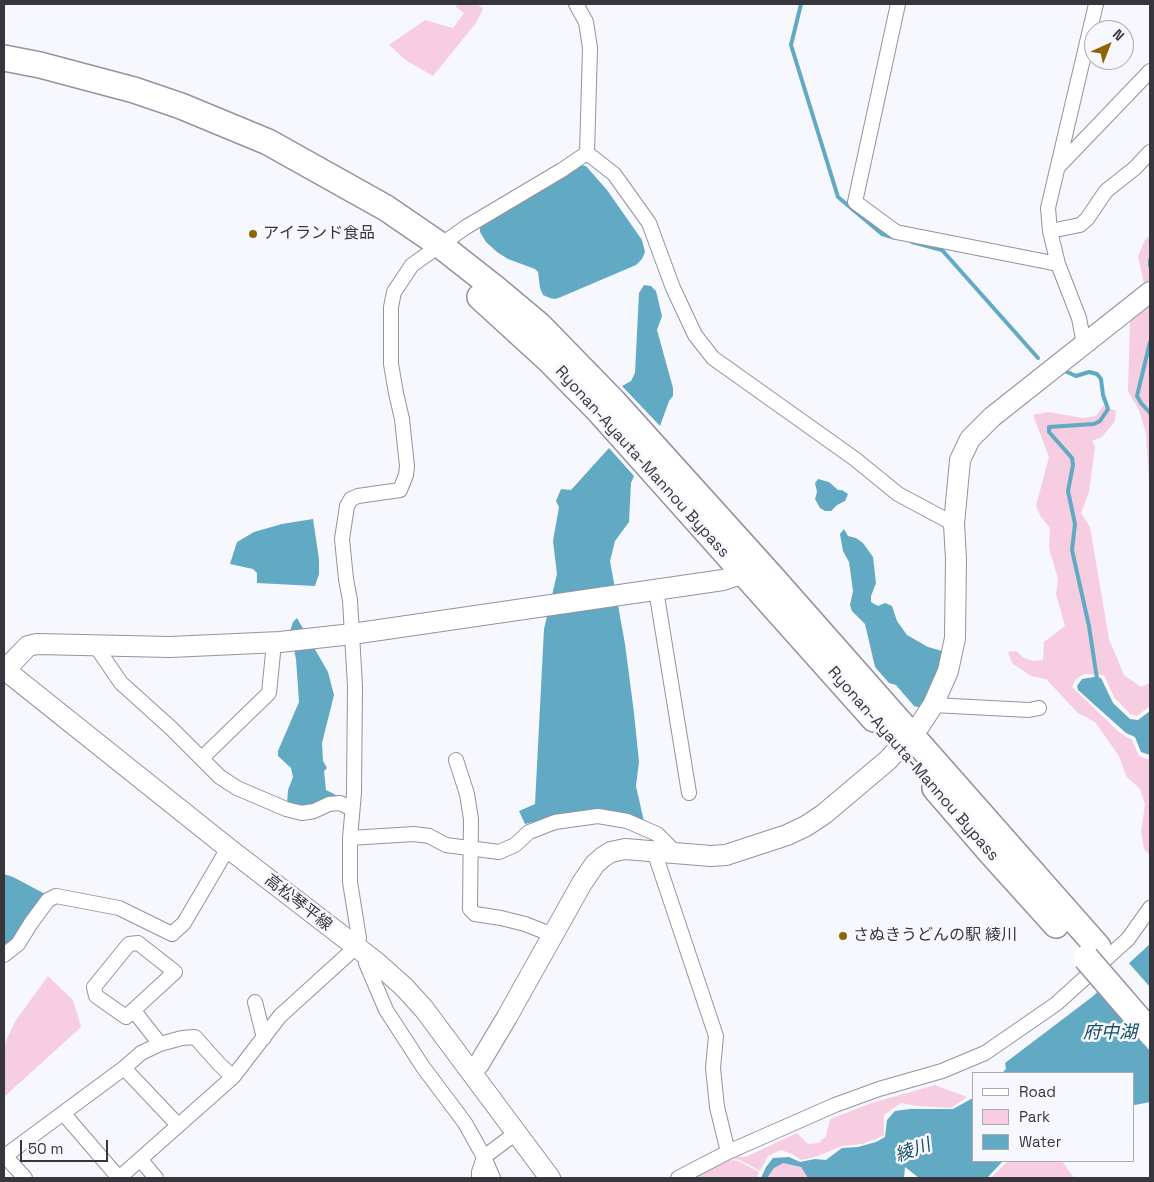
<!DOCTYPE html>
<meta charset="utf-8">
<style>
body{margin:0}
#map{position:relative;width:1154px;height:1182px;overflow:hidden;background:#f7f7fe;font-family:"Space Grotesk",sans-serif}
canvas{display:block}
.frame{position:absolute;inset:0;border:5px solid #36363c;pointer-events:none}
.legend{position:absolute;left:972px;top:1072px;width:162px;height:90px;box-sizing:border-box;background:#f7f7fe;border:1px solid #aaaab0;margin:0;padding:6px 9px;list-style:none;font-size:15px;color:#36363c}
.legend li{display:flex;align-items:center;gap:10px;height:25px}
.legend b{width:25px;border:1px solid #aaaab0}
.north{position:absolute;left:1084px;top:20px;width:50px;height:50px;box-sizing:border-box;background:#f7f7fe;border:1px solid #aaaab0;border-radius:50%;rotate:44deg;font-size:14px;font-weight:700;line-height:20px;text-align:center;color:#36363c}
.north::after{content:'';display:block;margin:auto;width:18px;height:22px;background:#8d6508;clip-path:polygon(50% 0,100% 100%,50% 72%,0 100%)}
.scale{position:absolute;left:20px;top:1140px;width:88px;height:22px;box-sizing:border-box;border:2px solid #36363c;border-top:0;padding-left:6px;font-size:15px;line-height:18px;white-space:nowrap;color:#36363c;-webkit-text-stroke:4px #f7f7fe;paint-order:stroke}
</style>
<div id="map">
<canvas width="1154" height="1182"></canvas>
<div class="frame"></div>
<ul class="legend">
<li><b style="height:6px;background:#fff"></b>Road</li>
<li><b style="height:14px;background:#f6cde1"></b>Park</li>
<li><b style="height:14px;background:#62a9c3"></b>Water</li>
</ul>
<div class="north">N</div>
<div class="scale">50 m</div>
</div>
<script>
const ctx = document.querySelector('canvas').getContext('2d');
ctx.lineJoin = 'round';
function fillPath(path, color) { ctx.fillStyle = color; ctx.fill(path, 'evenodd'); }
const poly = rows => new Path2D(rows.map(r => 'M' + r).join(''));
function trace(path, color, width, dash) { ctx.strokeStyle = color; ctx.lineWidth = width; ctx.lineCap = dash ? 'butt' : 'round'; ctx.setLineDash(dash || []); ctx.stroke(path); }
function write(font, color, halo, rows, align = 'center') {
  ctx.font = font + ' "Space Grotesk","Noto Sans JP",sans-serif'; ctx.lineWidth = 5; ctx.setLineDash([]); ctx.textBaseline = 'middle'; ctx.strokeStyle = halo; ctx.fillStyle = color; for (const [text, x, y, turn = 0] of rows) {
    ctx.save(); ctx.translate(x, y); ctx.rotate((+turn || 0) * Math.PI / 180); ctx.textAlign = isNaN(turn) ? turn : align; if (halo) ctx.strokeText(text, 0, 0); ctx.fillText(text, 0, 0); ctx.restore();
  }
}
fillPath(poly([
 [457,4,477,4,483,9,476,23,433,76,407,61,389,45,425,20,453,28,464,13,456,7],
 [1150,235,1150,280,1144,284,1138,256,1145,240],
 [1150,303,1150,495,1146,434,1139,410,1128,391,1130,321],
 [1103,406,1116,411,1115,421,1102,437,1092,441,1095,447,1089,492,1081,513,1090,527,1109,639,1124,675,1141,687,1150,683,1150,706,1137,716,1130,714,1114,697,1104,675,1084,674,1076,679,1072,687,1119,732,1132,740,1139,756,1150,760,1150,855,1144,849,1141,832,1145,804,1140,789,1126,776,1119,756,1095,722,1078,713,1046,679,1031,676,1012,663,1008,652,1016,651,1024,658,1033,661,1043,660,1044,642,1065,626,1056,594,1058,579,1049,548,1050,528,1041,517,1036,506,1049,457,1033,415,1048,412,1083,418,1096,416],
 [48,976,73,1000,81,1027,4,1097,4,1045,16,1020],
 [935,1085,967,1097,951,1108,917,1106,901,1103,884,1115,884,1135,876,1139,862,1144,842,1146,815,1157,801,1160,792,1154,781,1150,768,1156,760,1171,740,1160,731,1158,735,1156,744,1157,752,1154,797,1133,808,1144,819,1143,826,1136,830,1119,872,1103],
 [727,1159,738,1161,759,1172,757,1178,694,1178],
 [1008,1161,1062,1161,1074,1178,991,1178],
 [783,1162,801,1167,808,1178,767,1178,774,1168]
]), '#f6cde1');
fillPath(poly([
 [577,165,586,166,607,190,642,240,645,252,642,259,636,265,561,297,555,299,550,298,543,295,540,288,538,272,535,269,508,259,497,252,486,242,480,232,480,222],
 [644,285,651,286,656,291,662,316,657,330,673,388,673,396,669,401,660,426,622,386,631,381,635,373,639,293],
 [609,448,634,476,631,483,629,522,615,541,610,561,625,644,634,713,639,762,636,786,645,826,563,815,525,824,519,811,535,804,544,629,557,574,553,541,559,507,556,501,561,489,571,490],
 [818,479,829,482,838,490,842,490,848,494,845,501,837,505,831,511,825,511,820,508,815,499,817,492,815,483],
 [313,519,319,559,319,574,315,586,257,583,257,573,253,569,230,564,237,542,254,532,282,524],
 [844,529,848,536,856,538,863,543,873,557,876,583,871,596,871,602,878,606,885,603,892,606,897,621,907,635,928,647,942,651,939,667,921,708,914,706,896,685,889,683,875,667,865,624,852,611,850,605,853,591,849,562,843,551,840,534],
 [297,618,328,672,334,695,322,743,323,761,327,768,324,771,326,790,344,799,301,809,287,804,288,790,293,777,291,768,278,756,278,751,299,702,296,659,290,631,293,622],
 [1094,677,1101,678,1113,703,1130,719,1138,720,1150,711,1150,755,1141,752,1135,737,1126,733,1078,690,1077,686,1082,679],
 [4,874,13,877,47,895,16,938,4,949],
 [1150,944,1150,1102,1135,1105,1133,1104,1133,1073,1002,1073,1006,1069,1005,1063,1092,997],
 [973,1098,973,1161,1003,1161,987,1178,919,1178,905,1167,904,1178,808,1178,801,1167,783,1163,774,1168,767,1178,761,1178,766,1167,773,1158,789,1157,800,1162,815,1159,826,1160,842,1148,858,1147,876,1142,885,1137,887,1120,895,1111,910,1109,953,1109]
]), '#62a9c3');
fillPath(poly([
 [1127,961,1150,987,1150,1051,1096,990]
]), '#f7f7fe');
trace(poly([
 [801,4,791,45,838,197,882,234,895,238],
 [912,242,942,250,1038,358],
 [1150,260,1150,266],
 [1150,342,1137,396,1141,403,1150,413],
 [1065,371,1076,376,1089,372,1097,374,1101,379,1103,395,1108,409,1100,421,1094,424,1049,427,1049,432,1072,458,1073,465,1068,491,1075,524,1072,550,1089,626,1097,679]
]), '#62a9c3', 4);
const street = poly([
 [576,4,586,22,590,48,587,153],
 [898,4,855,202,896,232,1058,264],
 [587,153,614,174,649,223,673,288,695,335,713,358,855,459,898,494,954,524],
 [1058,167,1150,71],
 [1050,231,1080,225,1087,219,1106,191,1135,168,1150,152],
 [1084,344,1079,318,1058,264,1050,231,1048,208,1096,4],
 [656,590,689,793],
 [95,645,121,683,171,728,220,777,237,788,286,809,302,813,314,811,329,804,340,803,352,809],
 [933,705,1029,710,1039,708],
 [202,758,269,693,274,643],
 [456,760,467,794,471,819,470,909,475,914,501,918,525,924,553,935],
 [350,838,414,834,429,836,446,845,499,852,515,845,529,832,555,822,598,816,627,821,657,834,675,852],
 [654,851,716,1036,713,1068,717,1107,728,1152],
 [138,943,175,972,126,1017,96,996,94,987,129,944,138,943],
 [4,955,18,944,31,923,48,900,56,896,119,908,172,934,184,923,228,848],
 [367,956,366,963,386,1010,423,1067,465,1123,484,1157,493,1178],
 [255,1002,264,1038],
 [134,1011,160,1044],
 [124,1068,178,1125],
 [63,1113,119,1178],
 [140,1159,156,1178],
 [25,1178,5,1156,124,1068,141,1053,160,1044,182,1038,195,1037,219,1064,233,1077],
 [119,1178,233,1077,280,1016,356,947,359,938,350,882,350,838,354,793,355,686,350,600,346,579,342,539,347,506,351,499,358,496,400,490,406,475,407,466,402,419,396,393,391,364,391,307,394,292,412,265,466,227,562,170,587,153],
 [479,1178,479,1172,484,1157,516,1133],
 [678,1178,728,1152,835,1105,879,1089,942,1071,985,1053,1056,1004,1128,939,1150,908]
]);
const secondary = poly([
 [4,669,228,848,376,962,404,987,424,1009,550,1178],
 [5,670,28,646,37,644,170,647,280,642,352,634,723,580,744,573,754,565],
 [471,1072,479,1064,507,1017,582,883,595,864,603,857,611,852,625,849,711,856,726,855,787,835,806,826,824,814,888,760,920,725,933,705,948,671,955,638,956,559,954,524,960,460,970,439,992,417,1150,292]
]);
const highway = poly([
 [4,58,40,65,134,90,181,106,268,142,386,208,440,245,496,289,539,325,614,402,770,575,1098,947],
 [480,297,549,360,599,411,874,719],
 [935,788,992,854,1056,925]
]);
trace(street, '#9393a1', 16);
trace(secondary, '#9393a1', 22);
trace(highway, '#9393a1', 28);
trace(street, '#fff', 14);
trace(secondary, '#fff', 20);
trace(highway, '#fff', 25);
const highwayBridge = poly([
 [1086,958,1150,1032]
]);
trace(highwayBridge, '#9393a1', 28, []);
trace(highwayBridge, '#fff', 25);
for (const [x, y, r, color] of [
 [253,234,5,"#8d6508"],
 [843,936,5,"#8d6508"]
]) { const dot = new Path2D(); dot.arc(x, y, r, 0, 2 * Math.PI); ctx.fillStyle = color; ctx.fill(dot); trace(dot, '#f7f7fe', 2); }
write('16px', '#36363c', '#f7f7fe', [
 ["アイランド食品",263,234],
 ["さぬきうどんの駅 綾川",853,936]
], 'left');
write('16px', '#36363c', '#f7f7fe', [
 ["Ryonan-Ayauta-Mannou Bypass",642,462,48],
 ["Ryonan-Ayauta-Mannou Bypass",913,764,49],
 ["高松琴平線",298,903,38]
]);
write('italic 18px', '#134f62', '#f7f7fe', [
 ["府中湖",1110,1033],
 ["綾川",913,1151,-20]
]);
</script>
